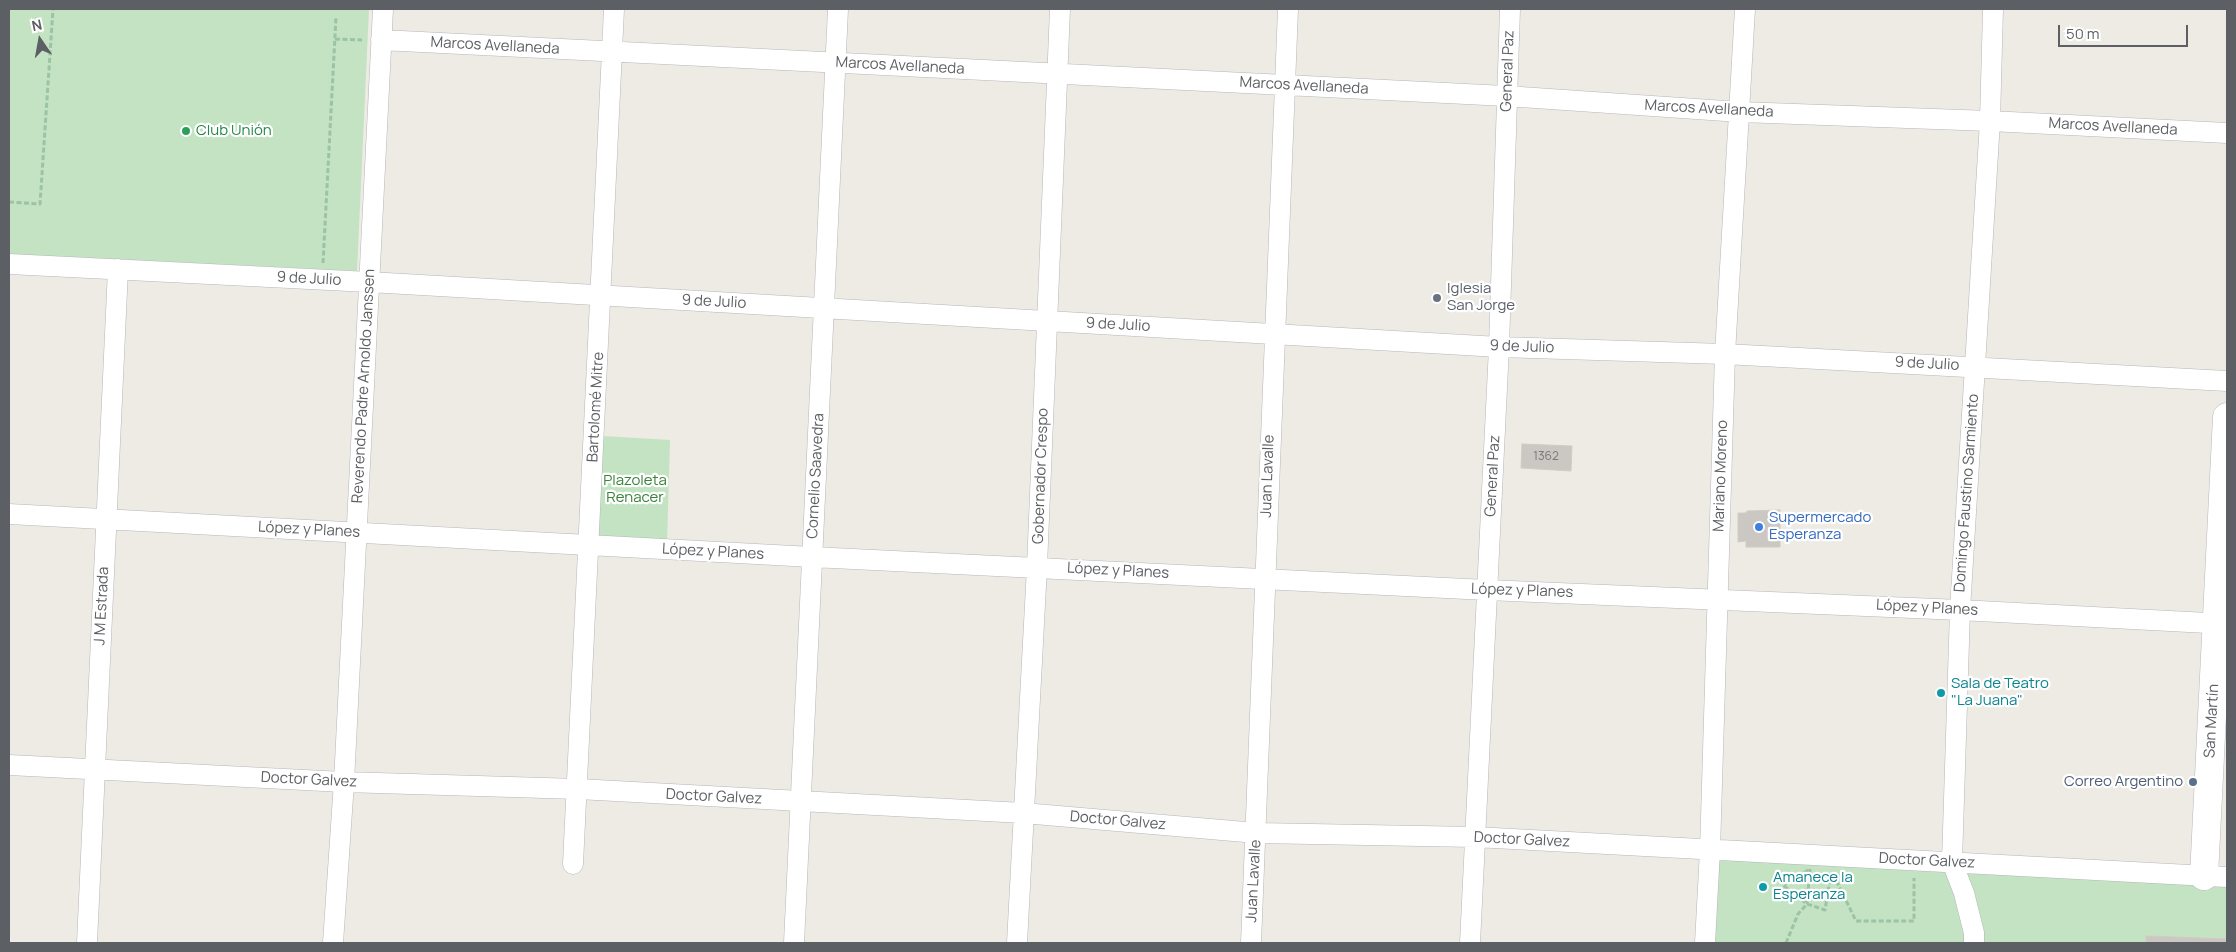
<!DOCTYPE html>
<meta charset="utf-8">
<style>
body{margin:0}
#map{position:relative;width:2236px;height:952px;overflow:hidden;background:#edebe4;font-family:Manrope,sans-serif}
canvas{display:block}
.frame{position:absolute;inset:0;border:10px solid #5c5f63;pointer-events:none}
.north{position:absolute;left:15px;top:15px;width:50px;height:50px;-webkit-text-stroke:4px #fff;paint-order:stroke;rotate:348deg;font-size:14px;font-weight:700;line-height:20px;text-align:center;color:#5c5f63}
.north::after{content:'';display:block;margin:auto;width:18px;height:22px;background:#5c5f63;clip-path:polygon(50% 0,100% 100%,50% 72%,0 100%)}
.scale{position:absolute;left:2058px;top:25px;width:130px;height:22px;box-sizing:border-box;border:2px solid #5c5f63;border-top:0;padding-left:6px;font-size:15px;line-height:18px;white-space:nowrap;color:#5c5f63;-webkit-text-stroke:4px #fff;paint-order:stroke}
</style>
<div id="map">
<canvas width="2236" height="952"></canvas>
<div class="frame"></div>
<div class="north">N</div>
<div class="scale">50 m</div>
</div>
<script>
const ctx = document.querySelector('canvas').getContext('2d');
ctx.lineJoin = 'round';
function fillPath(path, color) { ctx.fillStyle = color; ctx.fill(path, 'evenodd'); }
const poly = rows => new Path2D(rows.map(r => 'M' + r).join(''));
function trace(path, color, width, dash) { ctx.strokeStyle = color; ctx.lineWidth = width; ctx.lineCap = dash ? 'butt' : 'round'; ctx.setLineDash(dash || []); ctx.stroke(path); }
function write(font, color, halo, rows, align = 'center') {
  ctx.font = font + ' Manrope,sans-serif'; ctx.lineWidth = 4.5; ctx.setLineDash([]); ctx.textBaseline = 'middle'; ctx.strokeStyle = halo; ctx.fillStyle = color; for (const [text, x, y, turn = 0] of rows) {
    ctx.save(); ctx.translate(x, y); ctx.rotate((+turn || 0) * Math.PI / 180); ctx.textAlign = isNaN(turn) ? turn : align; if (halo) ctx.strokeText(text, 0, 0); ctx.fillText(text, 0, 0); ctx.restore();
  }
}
fillPath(poly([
 [9,9,369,9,357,271,9,254],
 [603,436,670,440,667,543,598,540],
 [1710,850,2227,877,2227,943,1705,943]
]), '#c3e3c2');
const building = poly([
 [1522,444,1572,446,1571,471,1521,468,1522,444],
 [1780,510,1780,547,1746,547,1746,541,1738,542,1738,513,1746,513,1747,511,1780,510],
 [2146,936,2227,939,2227,943,2146,943,2146,936]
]);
fillPath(building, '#cbc7c2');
trace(building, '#d1ccc2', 1);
const street = poly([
 [381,40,1506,96,1740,112,1990,121,2227,133],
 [9,264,369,282,1499,347,1725,354,2227,381],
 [9,514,812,557,1487,590,1960,610,2227,624],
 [9,765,344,782,578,789,1023,813,1257,833,1475,837,2227,877],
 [573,864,614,9],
 [87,943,118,269],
 [333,943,344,782,383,9],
 [794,943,838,9],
 [1017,943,1037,567,1060,9],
 [1251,943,1288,9],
 [1470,943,1499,347,1510,9],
 [1705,943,1710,850,1725,354,1745,9],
 [1974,943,1974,933,1964,893,1952,862,1960,610,1990,121,1993,9]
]);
const secondary = poly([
 [2204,876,2227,417]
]);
trace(street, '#b4b6ba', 21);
trace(secondary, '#b5b8bd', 29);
trace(poly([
 [335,39,362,40],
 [9,202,40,204,53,9],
 [323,263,336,17],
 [1810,869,1807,904,1783,885,1810,869],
 [1833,874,1856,921,1914,921,1914,878],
 [1786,943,1798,914,1807,904,1825,910,1831,873]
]), '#9cc3a5', 3, [5, 2.5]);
trace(street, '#fff', 20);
trace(secondary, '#fff', 28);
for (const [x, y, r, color] of [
 [186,131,5,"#2e9e5b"],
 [1437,298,5,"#6b7280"],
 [1759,527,5,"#3f7fe0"],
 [1941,693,5,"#0f9aa8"],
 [2193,782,5,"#5c6f8a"],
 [1763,887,5,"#0f9aa8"]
]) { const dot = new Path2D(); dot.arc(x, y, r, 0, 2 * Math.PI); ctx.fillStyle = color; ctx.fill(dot); trace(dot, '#fff', 2); }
write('12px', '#78797b', null, [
 ["1362",1546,457]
]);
write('15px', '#5c5f63', '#fff', [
 ["Marcos Avellaneda",495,46,3],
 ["Marcos Avellaneda",900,66,3],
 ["General Paz",1508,71,-88],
 ["Marcos Avellaneda",1304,86,3],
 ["Marcos Avellaneda",1709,109,3],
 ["Marcos Avellaneda",2113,127,3],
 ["9 de Julio",309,279,3],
 ["9 de Julio",714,302,3],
 ["9 de Julio",1118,325,3],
 ["9 de Julio",1522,347,2],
 ["9 de Julio",1927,364,3],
 ["Reverendo Padre Arnoldo Janssen",364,386,-87],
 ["Bartolomé Mitre",596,407,-87],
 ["Cornelio Saavedra",816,476,-87],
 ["Gobernador Crespo",1041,476,-88],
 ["Juan Lavalle",1268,476,-88],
 ["General Paz",1493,476,-87],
 ["Mariano Moreno",1721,476,-88],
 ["Domingo Faustino Sarmiento",1967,493,-86],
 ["López y Planes",309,530,3],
 ["López y Planes",713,552,3],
 ["López y Planes",1118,571,3],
 ["López y Planes",1522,591,2],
 ["J M Estrada",102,606,-87],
 ["López y Planes",1927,608,3],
 ["San Martín",2212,721,-87],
 ["Doctor Galvez",309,780,3],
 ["Doctor Galvez",714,797,3],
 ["Doctor Galvez",1118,821,5],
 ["Doctor Galvez",1522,840,3],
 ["Doctor Galvez",1927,861,3],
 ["Juan Lavalle",1254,881,-87]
]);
write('15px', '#27864d', '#fff', [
 ["Club Unión",196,131]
], 'left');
write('15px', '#5b616d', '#fff', [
 ["Iglesia",1447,289],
 ["San Jorge",1447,306]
], 'left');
write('15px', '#3c823d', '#fff', [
 ["Plazoleta",635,481],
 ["Renacer",635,498]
]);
write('15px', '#366cbe', '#fff', [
 ["Supermercado",1769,518],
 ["Esperanza",1769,535]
], 'left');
write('15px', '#0d838f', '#fff', [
 ["Sala de Teatro",1951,684],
 ["\"La Juana\"",1951,701],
 ["Amanece la",1773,878],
 ["Esperanza",1773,895]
], 'left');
write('15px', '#4e5e75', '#fff', [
 ["Correo Argentino",2183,782]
], 'right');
</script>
